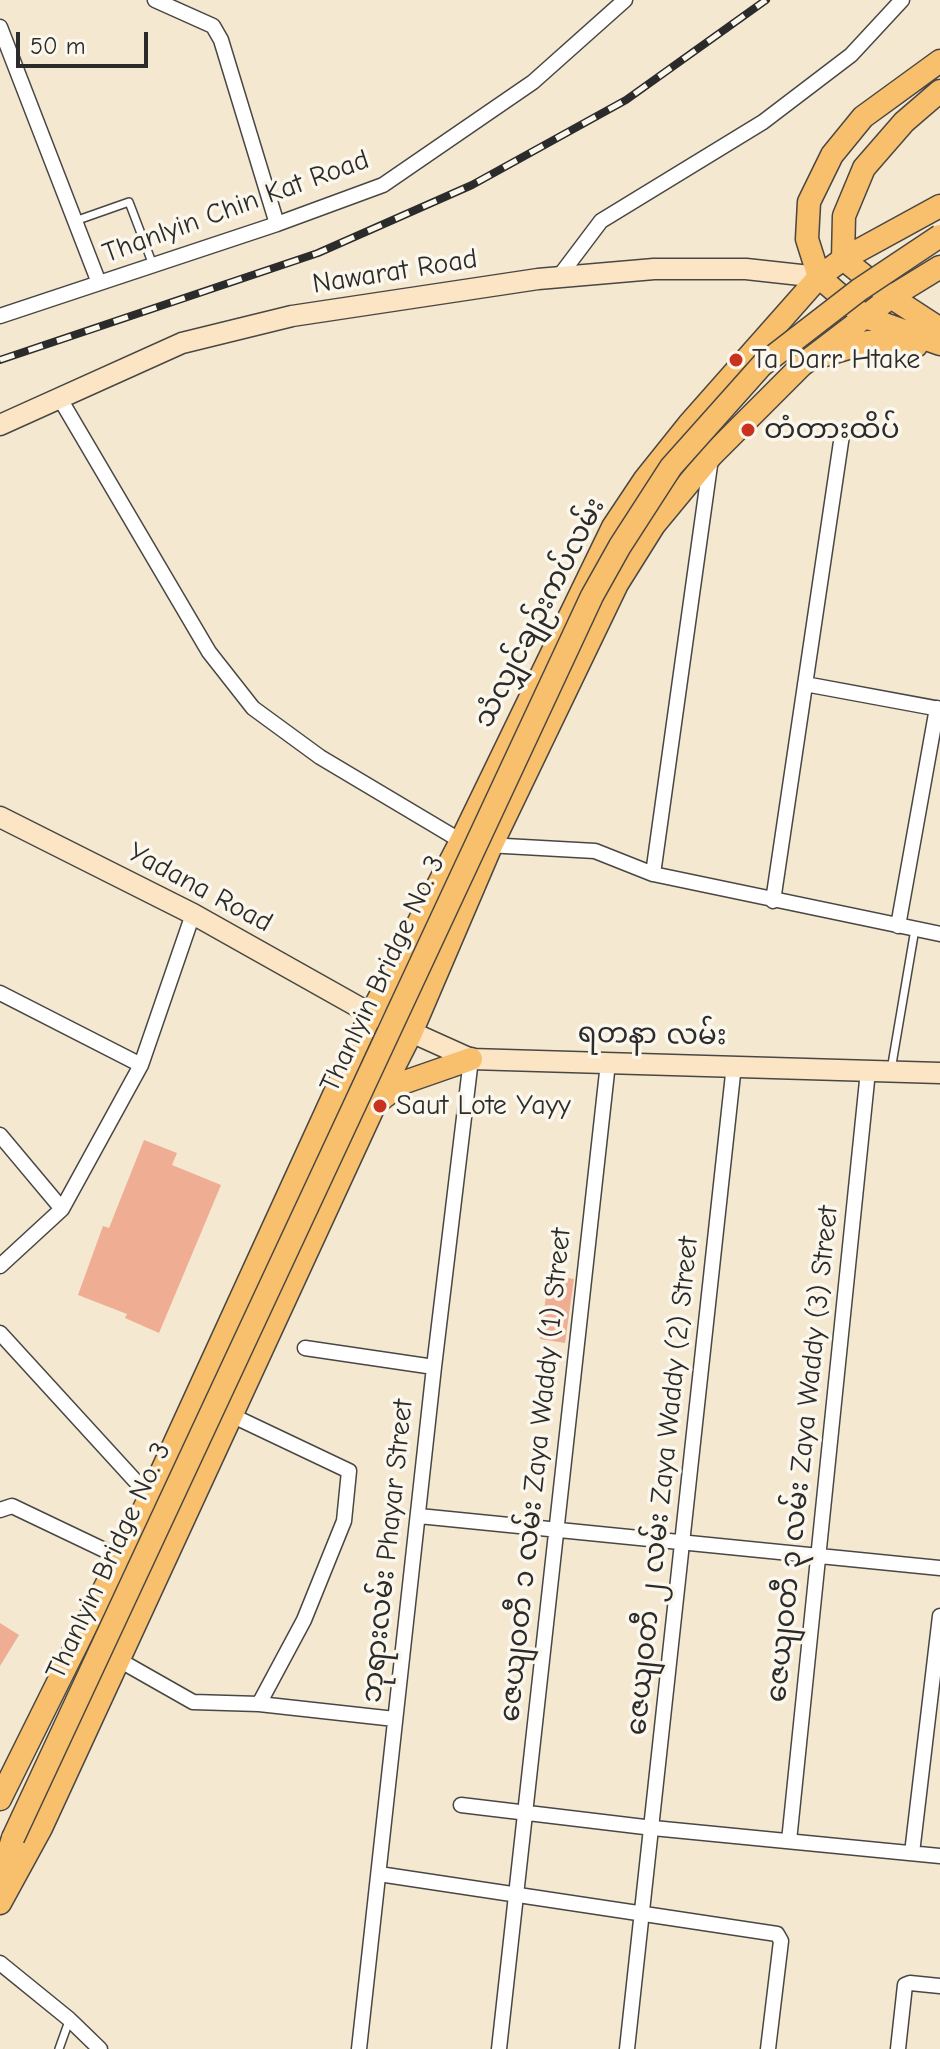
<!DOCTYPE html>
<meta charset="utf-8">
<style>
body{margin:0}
#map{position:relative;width:940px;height:2049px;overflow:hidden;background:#f4e8d0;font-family:"Comic Neue",sans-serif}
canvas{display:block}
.scale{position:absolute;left:16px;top:32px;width:132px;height:36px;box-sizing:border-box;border:4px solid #2b2b2b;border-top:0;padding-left:10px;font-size:24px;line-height:28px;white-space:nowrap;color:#2b2b2b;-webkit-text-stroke:6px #fbf7ec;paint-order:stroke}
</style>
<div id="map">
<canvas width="940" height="2049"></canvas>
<div class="scale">50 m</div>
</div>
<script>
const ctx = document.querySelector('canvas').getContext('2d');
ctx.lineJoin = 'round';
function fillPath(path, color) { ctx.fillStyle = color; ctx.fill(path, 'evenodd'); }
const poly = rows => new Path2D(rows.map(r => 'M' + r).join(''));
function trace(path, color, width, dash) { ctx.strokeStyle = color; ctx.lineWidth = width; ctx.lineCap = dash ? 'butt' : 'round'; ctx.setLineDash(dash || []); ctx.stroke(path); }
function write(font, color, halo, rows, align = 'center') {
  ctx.font = font + ' "Comic Neue","Noto Sans Myanmar",sans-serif'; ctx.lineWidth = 7; ctx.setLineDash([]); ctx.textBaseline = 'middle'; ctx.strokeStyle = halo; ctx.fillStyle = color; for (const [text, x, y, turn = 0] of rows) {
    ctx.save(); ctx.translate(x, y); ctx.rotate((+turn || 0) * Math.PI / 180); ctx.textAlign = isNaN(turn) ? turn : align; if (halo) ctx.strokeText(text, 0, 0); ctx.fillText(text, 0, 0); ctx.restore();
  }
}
fillPath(poly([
 [144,1140,177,1153,172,1165,221,1185,159,1333,125,1318,127,1314,78,1295,103,1226,109,1228],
 [549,1275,574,1279,565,1343,540,1339],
 [0,1623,19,1635,0,1666]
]), '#efad93');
const service = poly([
 [75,221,129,202,153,265],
 [891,1070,915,929],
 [59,2049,69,2021]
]);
const minor = poly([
 [155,0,213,26,221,40,277,224],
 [0,27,99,283],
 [558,278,601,221,763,122,851,55,902,0],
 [0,316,277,224,383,185,533,82,625,0],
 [59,397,209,652,253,708,320,757,461,841,466,842],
 [805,684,940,709],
 [487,845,595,851,653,874,940,934],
 [653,874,711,458],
 [773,901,842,435],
 [898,926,937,708],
 [0,993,141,1065],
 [0,1135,62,1209],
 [0,1266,62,1209,141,1065,193,914],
 [0,1333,150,1497],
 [305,1348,434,1367],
 [231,1415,349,1471,344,1521,304,1620,259,1704],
 [0,1510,12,1506,121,1558],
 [419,1516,940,1568],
 [119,1660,193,1702,259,1704,395,1719],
 [461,1805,653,1828,940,1856],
 [789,1841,868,1071],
 [912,1853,940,1616],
 [379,1874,777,1934,781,1941,768,2049],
 [0,1963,69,2019,100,2049],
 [359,2049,434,1367,471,1059],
 [499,2049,608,1063],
 [627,2049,734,1065],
 [898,2049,905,1985,910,1983,940,1986]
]);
const secondary = poly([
 [0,425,182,343,292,316,538,279,654,269,746,269,819,277],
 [0,817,193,914,371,1014,471,1059,940,1073]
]);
const primary = poly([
 [940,61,863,117,832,155,809,202,807,239,819,277,865,317,940,344],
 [843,259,844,216,864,168,904,122,940,91],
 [843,259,891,297,940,329],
 [825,355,868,342,893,341,916,346],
 [379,1101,402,1083,471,1059],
 [0,1799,150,1497,371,1014,461,841,613,527,645,479,689,424,819,277,843,259,940,206],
 [0,1880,13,1838],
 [0,1903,41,1828,375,1104,411,1033,491,846,617,584,654,525,711,456,802,365,891,297,940,267]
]);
trace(service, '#494744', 10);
trace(minor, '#494744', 17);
trace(secondary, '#494744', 23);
trace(primary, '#494744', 25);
trace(service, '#fff', 7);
trace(minor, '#fff', 14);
trace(secondary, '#fce5c4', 20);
trace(primary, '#f8bf6c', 22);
const rail = poly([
 [0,360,318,253,472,185,626,100,766,0]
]);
trace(rail, '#2b2b2b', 8);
trace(rail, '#fbf7ec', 5, [15]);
const primaryBridge = poly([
 [13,1838,592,596,620,546,671,467,762,365,859,290,940,236]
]);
trace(primaryBridge, '#494744', 25, []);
trace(primaryBridge, '#f8bf6c', 22);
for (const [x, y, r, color] of [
 [736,360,8,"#c8321e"],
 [748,430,8,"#c8321e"],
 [380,1106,8,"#c8321e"]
]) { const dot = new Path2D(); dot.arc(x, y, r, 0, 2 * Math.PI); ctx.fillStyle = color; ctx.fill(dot); trace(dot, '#fbf7ec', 3); }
write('28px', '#2b2b2b', '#fbf7ec', [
 ["Thanlyin Chin Kat Road",236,207,-20],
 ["Nawarat Road",395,272,-9],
 ["သံလျှင်ချဉ်းကပ်လမ်း",540,613,-63],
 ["Yadana Road",200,888,28],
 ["Thanlyin Bridge No. 3",383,974,-65],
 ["ရတနာ လမ်း",652,1035,1],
 ["ဇေယျဝတီ ၃ လမ်း Zaya Waddy (3) Street",803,1454,-84],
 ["ဇေယျဝတီ ၁ လမ်း Zaya Waddy (1) Street",536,1475,-84],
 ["ဇေယျဝတီ ၂ လမ်း Zaya Waddy (2) Street",663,1486,-84],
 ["ဘုရားလမ်း Phayar Street",388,1551,-84],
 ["Thanlyin Bridge No. 3",109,1561,-65]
]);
write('28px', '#2b2b2b', '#fbf7ec', [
 ["Ta Darr Htake",752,360],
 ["တံတားထိပ်",764,430],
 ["Saut Lote Yayy",396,1106]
], 'left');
</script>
